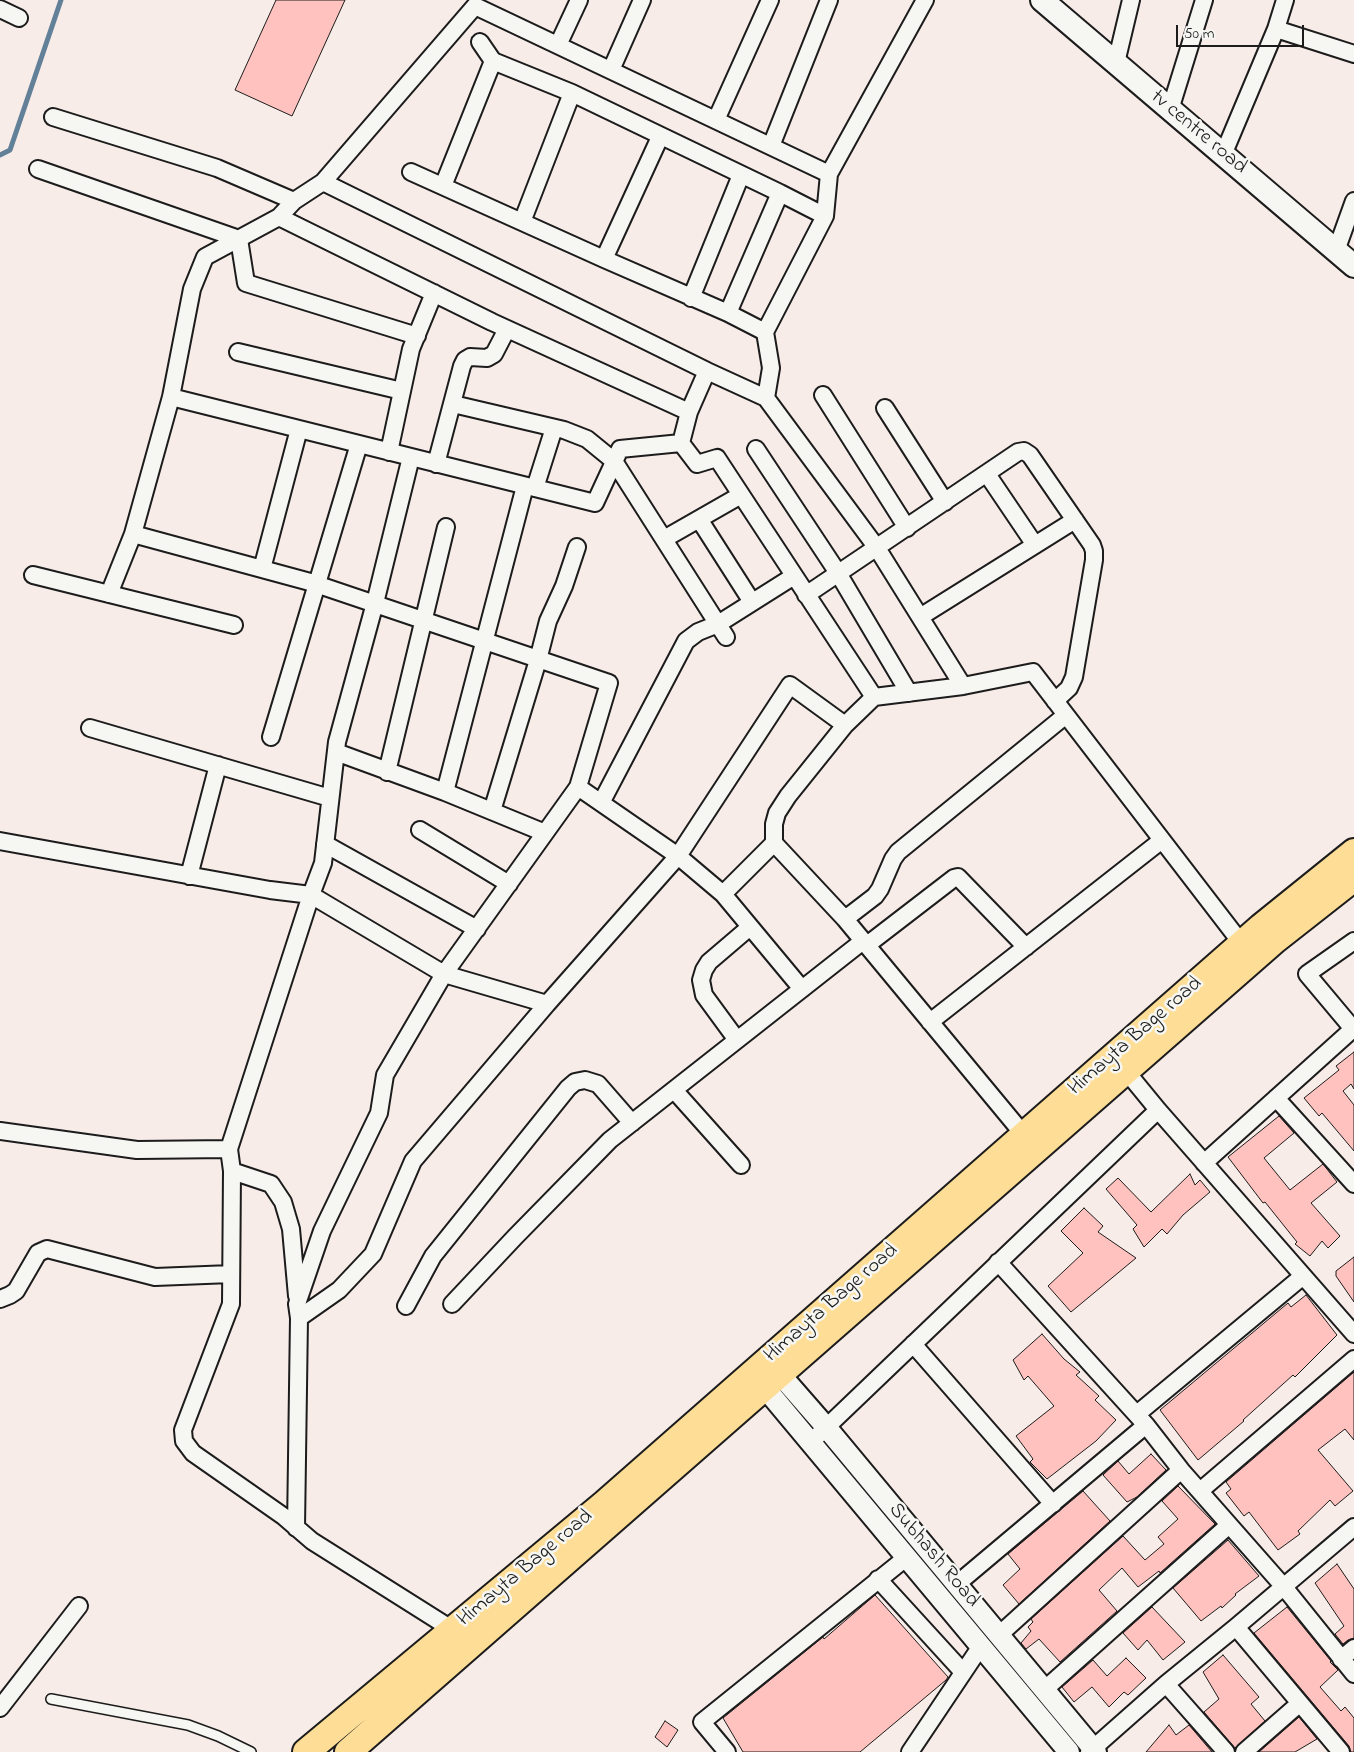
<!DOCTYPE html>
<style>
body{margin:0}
#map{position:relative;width:1354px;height:1752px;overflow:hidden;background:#f8ece8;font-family:"Indie Flower",sans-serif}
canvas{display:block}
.scale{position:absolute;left:1176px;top:25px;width:128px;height:22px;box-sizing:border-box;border:2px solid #1c1c1c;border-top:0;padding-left:6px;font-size:15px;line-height:18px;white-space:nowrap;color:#1c1c1c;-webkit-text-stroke:4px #f6f6f2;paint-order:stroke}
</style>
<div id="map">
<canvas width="1354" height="1752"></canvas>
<div class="scale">50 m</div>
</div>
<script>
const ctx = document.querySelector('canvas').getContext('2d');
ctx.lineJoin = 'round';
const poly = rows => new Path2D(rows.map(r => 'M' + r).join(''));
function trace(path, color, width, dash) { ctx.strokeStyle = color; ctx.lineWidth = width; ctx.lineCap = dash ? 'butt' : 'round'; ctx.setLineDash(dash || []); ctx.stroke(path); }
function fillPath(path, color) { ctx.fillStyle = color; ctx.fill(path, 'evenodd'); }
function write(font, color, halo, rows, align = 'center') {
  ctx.font = font + ' "Indie Flower",sans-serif'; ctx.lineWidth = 5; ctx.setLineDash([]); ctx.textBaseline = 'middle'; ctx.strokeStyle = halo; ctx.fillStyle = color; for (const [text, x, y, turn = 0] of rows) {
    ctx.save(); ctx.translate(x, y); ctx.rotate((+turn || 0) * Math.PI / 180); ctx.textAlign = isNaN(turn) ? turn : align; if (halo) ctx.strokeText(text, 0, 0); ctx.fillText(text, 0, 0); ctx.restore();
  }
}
trace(poly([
 [0,155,10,150,61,0]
]), '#628199', 5);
const building = poly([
 [276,0,345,0,292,116,235,90,276,0],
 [1354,1052,1354,1089,1351,1084,1343,1091,1354,1105,1354,1151,1322,1113,1319,1116,1304,1098,1339,1070,1336,1066,1354,1052],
 [1279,1116,1294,1133,1264,1158,1290,1190,1323,1164,1337,1182,1311,1203,1340,1236,1328,1248,1322,1241,1310,1256,1295,1244,1297,1242,1265,1202,1263,1203,1228,1157,1279,1116],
 [1190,1174,1195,1185,1200,1180,1210,1192,1183,1215,1167,1234,1162,1229,1144,1247,1133,1229,1137,1225,1106,1189,1118,1178,1151,1212,1190,1174],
 [1084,1208,1103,1226,1098,1232,1136,1258,1071,1312,1048,1286,1083,1253,1061,1231,1084,1208],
 [1354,1257,1354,1302,1336,1276,1336,1271,1354,1257],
 [1306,1295,1337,1335,1295,1377,1293,1375,1243,1420,1244,1421,1198,1460,1160,1410,1288,1303,1291,1307,1306,1295],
 [1042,1334,1064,1359,1080,1372,1076,1375,1099,1396,1095,1400,1116,1420,1096,1441,1047,1479,1030,1462,1033,1459,1016,1436,1054,1406,1028,1376,1024,1380,1013,1360,1042,1334],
 [1354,1372,1354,1440,1345,1429,1318,1450,1353,1491,1335,1506,1330,1500,1298,1531,1300,1534,1278,1550,1249,1512,1244,1516,1226,1493,1231,1489,1226,1482,1354,1372],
 [1151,1454,1166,1470,1137,1497,1127,1502,1103,1475,1118,1461,1129,1474,1151,1454],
 [1178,1486,1215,1524,1160,1573,1159,1571,1138,1587,1122,1568,1099,1590,1117,1611,1060,1662,1039,1639,1026,1649,1021,1643,1031,1631,1028,1627,1033,1622,1031,1619,1123,1536,1145,1560,1164,1544,1158,1537,1178,1519,1162,1501,1178,1486],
 [1083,1491,1110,1521,1019,1604,1003,1585,1020,1569,1008,1554,1083,1491],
 [1228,1540,1259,1576,1235,1594,1236,1595,1222,1608,1221,1606,1201,1621,1173,1588,1228,1540],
 [1337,1564,1354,1589,1354,1638,1348,1640,1343,1644,1335,1634,1344,1626,1315,1583,1337,1564],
 [875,1595,948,1677,946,1680,860,1752,743,1752,723,1718,823,1637,824,1639,875,1595],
 [1152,1607,1185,1642,1163,1660,1147,1640,1138,1650,1123,1633,1152,1607],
 [1287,1607,1331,1661,1330,1662,1338,1670,1320,1687,1341,1711,1345,1707,1354,1718,1354,1752,1351,1752,1349,1746,1254,1633,1287,1607],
 [1223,1655,1259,1697,1251,1704,1265,1721,1235,1748,1204,1712,1219,1699,1203,1672,1223,1655],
 [1126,1658,1146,1678,1128,1695,1124,1692,1109,1707,1092,1687,1074,1702,1062,1687,1093,1660,1107,1676,1126,1658],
 [1299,1717,1317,1739,1295,1752,1259,1752,1299,1717],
 [665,1721,678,1730,667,1747,655,1737,665,1721],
 [1169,1725,1176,1735,1189,1725,1212,1752,1146,1752,1169,1725]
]);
fillPath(building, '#ffc2be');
trace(building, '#1c1c1c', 1);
const service = poly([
 [51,1699,188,1725,218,1736,251,1752]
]);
const minor = poly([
 [925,0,829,174,475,6,323,182,294,201,279,217,492,322,689,412,681,443,697,464,717,458,874,697,963,686,1033,672,1242,944],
 [0,9,19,18],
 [1276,29,1354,54],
 [480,42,493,61,572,93,780,193,825,216],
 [558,45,579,0],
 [1116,63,1131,0],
 [611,70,642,0],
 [1170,110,1204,0],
 [53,117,217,168,294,201],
 [716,120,770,0],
 [771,146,829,0],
 [1223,155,1276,29,1285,0],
 [38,169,239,239,246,283,417,336],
 [411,172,604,259,728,313,765,332,825,216,829,174],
 [323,182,707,371,766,398,877,548,963,686],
 [443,186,493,61],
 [522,222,572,93],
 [1336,251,1354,201],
 [604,259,660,137],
 [691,298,741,175],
 [728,313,780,193],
 [765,332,771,368,766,398],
 [238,352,402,391],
 [823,395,907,528],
 [171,397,595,503,620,449,681,443],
 [453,404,564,430,587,439,614,461,726,637],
 [885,408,945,502],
 [689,412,707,371],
 [756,449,838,573,909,693],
 [389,452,411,349,434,293],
 [411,457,375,603,337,742,323,863,311,895,229,1149,232,1171,231,1304,183,1430,184,1441,193,1453,283,1516,312,1541,453,1630],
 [436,464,462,366,465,360,470,357,487,358,494,354,507,329],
 [987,474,1035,545],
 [535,488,554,428],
 [699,519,752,602],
 [664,539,741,495],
 [262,569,299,429],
 [33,575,234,625],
 [109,594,133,534],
 [806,595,1018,452,1024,451,1030,455,1092,545,1094,551,1094,560,1074,677,1069,688,1055,701],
 [920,617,1075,520],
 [874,697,845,725,790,685,678,856,723,894,774,843,845,919,1024,1135],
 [90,728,330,798],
 [271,737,359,444],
 [336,752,445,792,545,833],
 [387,772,446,527],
 [445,792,525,486],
 [601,803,686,641,698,632,718,624,794,576],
 [492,811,538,660,548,621,564,586,577,547],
 [420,830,509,884],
 [0,841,270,890,311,895,444,974,547,1004,678,856,578,787,609,683,310,582,133,534,171,397,192,289,205,257,279,217],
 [774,843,774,824,777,813,788,796,845,725],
 [325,844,477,929],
 [189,876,218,765],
 [723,894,802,989],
 [845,919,875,896,880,889,893,859,898,852,1066,715],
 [1354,941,1307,974,1354,1030],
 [867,945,954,878,958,877,1026,947],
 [930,1022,1162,840],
 [737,1040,704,995,701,980,704,970,709,962,750,927],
 [1126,1071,1158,1110,1354,1334],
 [674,1090,741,1165],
 [1276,1098,1354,1184],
 [0,1131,137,1150,229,1149],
 [1204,1163,1353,1029],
 [232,1171,271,1184,283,1202,291,1229,297,1296],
 [998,1262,1146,1425,1181,1470,1284,1587,1354,1674],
 [0,1299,10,1295,16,1291,38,1253,47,1249,155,1277,231,1274],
 [452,1304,515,1237,610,1140,863,941],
 [406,1306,433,1256,568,1088,575,1082,585,1080,598,1084,632,1123],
 [299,1318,339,1290,373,1254,413,1161,547,1004],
 [913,1344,1053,1504],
 [1137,1414,1303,1276],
 [811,1442,1158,1110],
 [1200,1491,1354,1359],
 [296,1528,299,1318,297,1304,322,1231,379,1113,385,1075,444,974,578,787],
 [878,1579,962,1671],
 [957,1584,1146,1425],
 [1236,1627,1341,1752],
 [999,1635,1181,1470],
 [1341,1659,1354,1648],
 [1166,1684,1226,1752],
 [1044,1690,1229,1525],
 [0,1708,79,1606],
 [727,1752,702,1722,907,1557],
 [910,1752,981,1646],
 [1089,1752,1166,1684,1236,1627,1354,1527],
 [1244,1752,1300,1703]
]);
const tertiary = poly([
 [771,1364,826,1427,1096,1752],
 [756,1377,1069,1752]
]);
const secondary = poly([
 [1042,0,1354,266]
]);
const primary = poly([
 [306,1752,604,1504,1261,927,1354,852],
 [348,1752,1275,940,1354,878]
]);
trace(service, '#1c1c1c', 12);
trace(minor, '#1c1c1c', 20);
trace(tertiary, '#1c1c1c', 24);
trace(secondary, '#1c1c1c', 26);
trace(primary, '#1c1c1c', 30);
trace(service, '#f6f6f2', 9);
trace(minor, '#f6f6f2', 16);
trace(tertiary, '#f6f6f2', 20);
trace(secondary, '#f6f6f2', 22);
trace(primary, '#fede96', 26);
write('21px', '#1c1c1c', '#f6f6f2', [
 ["tv centre road",1198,133,40],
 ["Himayta Bage road",1136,1037,-41],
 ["Himayta Bage road",832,1304,-41],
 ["Subhash Road",933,1556,50],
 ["Himayta Bage road",526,1569,-40]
]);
</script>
